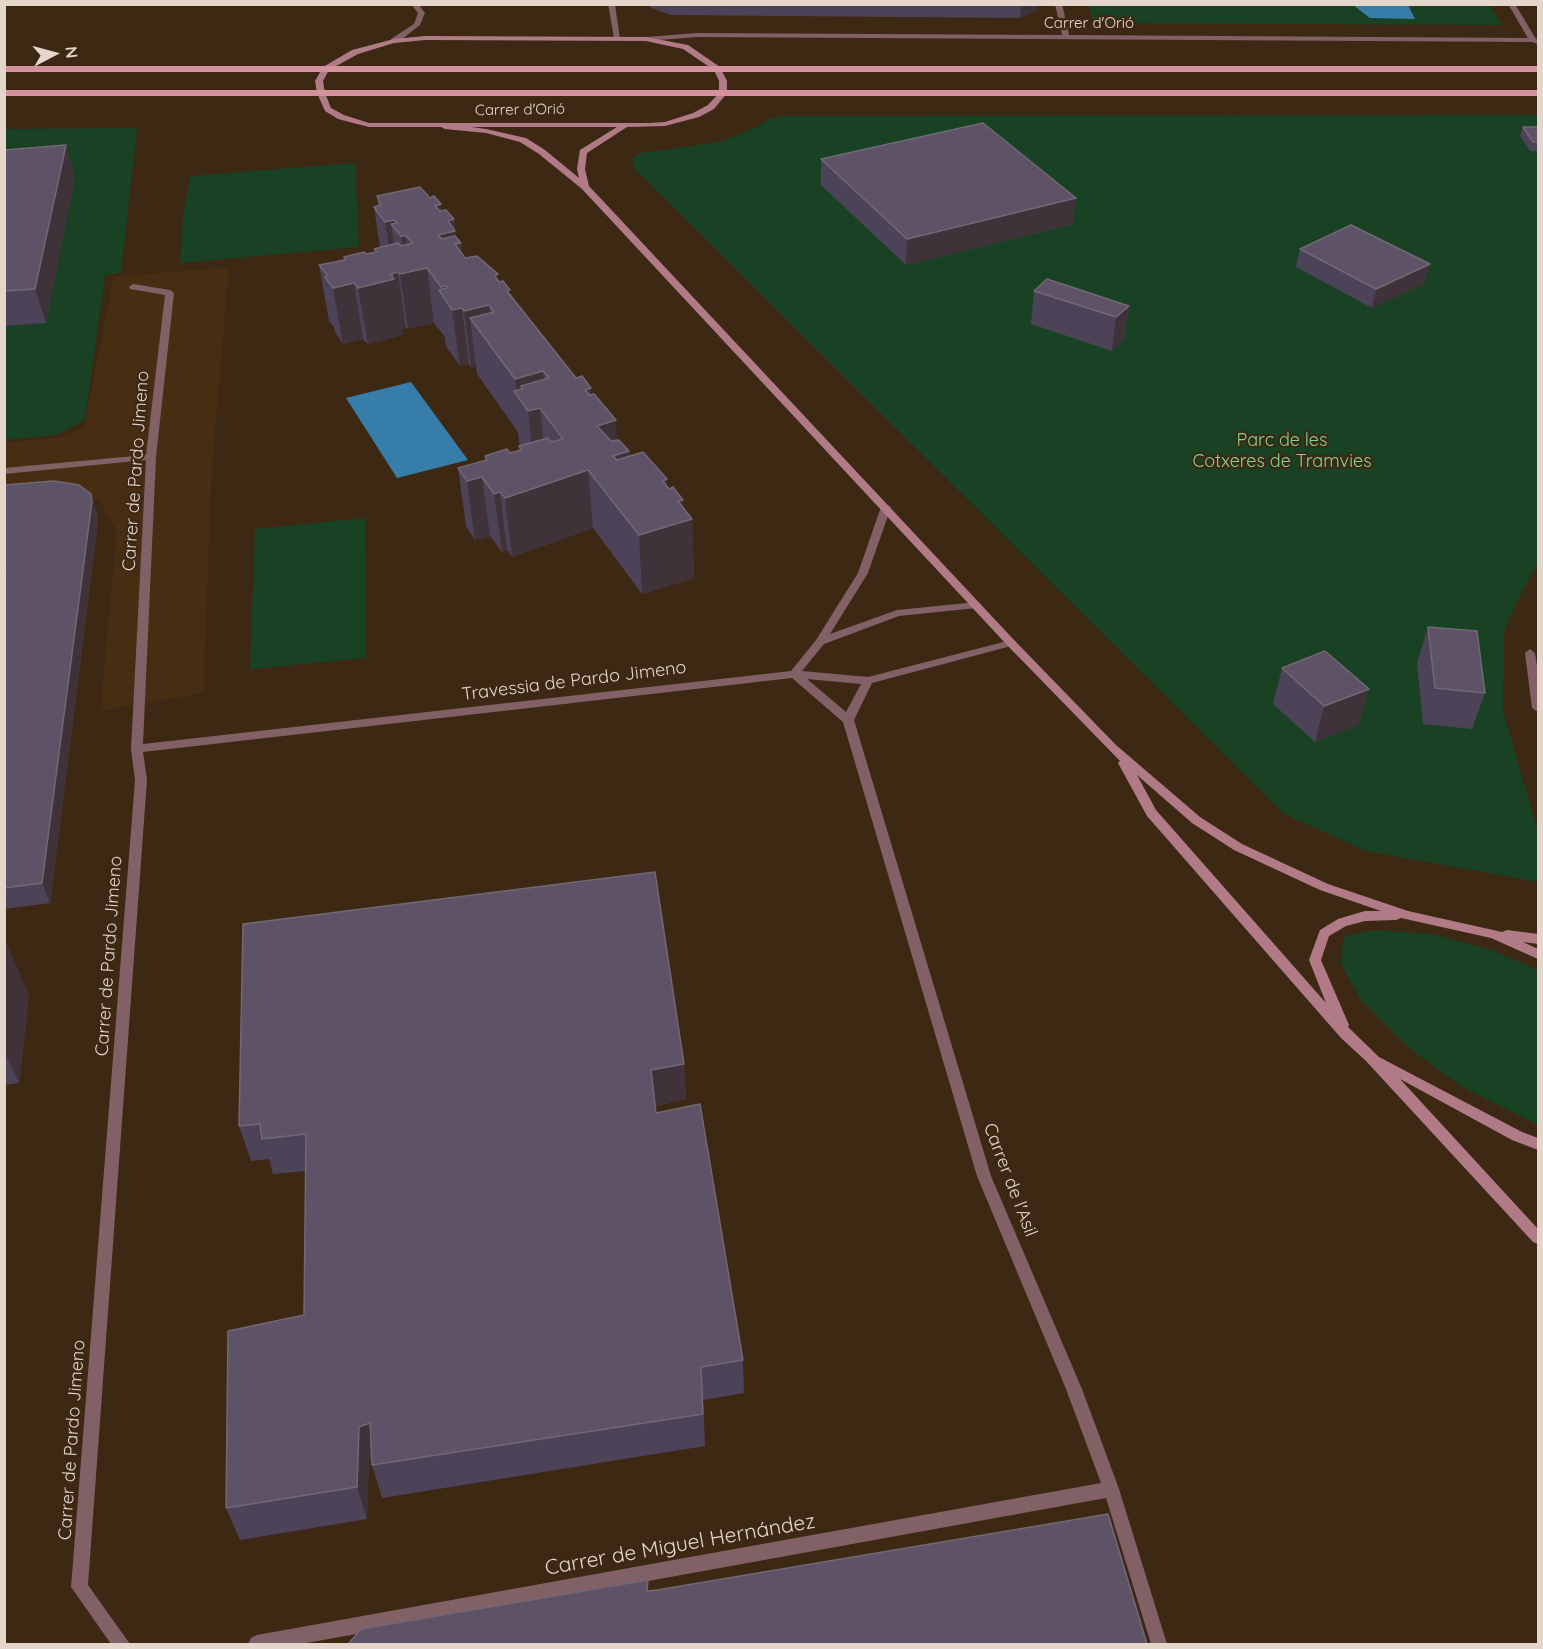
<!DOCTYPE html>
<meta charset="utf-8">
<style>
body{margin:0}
#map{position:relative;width:1543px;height:1649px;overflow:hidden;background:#3d2814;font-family:Quicksand,sans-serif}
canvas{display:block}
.frame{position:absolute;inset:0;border:6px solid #e4d6ca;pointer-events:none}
.north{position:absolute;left:24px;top:24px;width:60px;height:60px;-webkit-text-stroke:4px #3d2814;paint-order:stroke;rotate:84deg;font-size:16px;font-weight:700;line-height:24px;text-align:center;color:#e4d6ca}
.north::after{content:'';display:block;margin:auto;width:21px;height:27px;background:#e4d6ca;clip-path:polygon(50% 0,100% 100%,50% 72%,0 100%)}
</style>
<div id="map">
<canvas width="1543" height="1649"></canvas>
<div class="frame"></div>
<div class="north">N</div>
</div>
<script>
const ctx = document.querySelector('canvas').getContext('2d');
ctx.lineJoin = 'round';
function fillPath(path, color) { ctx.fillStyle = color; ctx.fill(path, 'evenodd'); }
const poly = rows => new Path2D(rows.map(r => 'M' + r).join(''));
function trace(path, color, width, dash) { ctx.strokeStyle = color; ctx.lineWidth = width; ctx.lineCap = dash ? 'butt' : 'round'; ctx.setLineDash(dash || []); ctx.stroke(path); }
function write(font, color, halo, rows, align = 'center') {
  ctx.font = font + ' Quicksand,sans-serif'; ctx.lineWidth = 4.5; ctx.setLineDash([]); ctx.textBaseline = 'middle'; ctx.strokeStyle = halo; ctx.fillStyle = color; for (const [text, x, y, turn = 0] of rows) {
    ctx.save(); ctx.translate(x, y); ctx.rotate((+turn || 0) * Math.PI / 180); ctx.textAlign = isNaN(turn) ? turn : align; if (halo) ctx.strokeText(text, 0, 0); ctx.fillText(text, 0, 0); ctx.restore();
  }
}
fillPath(poly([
 [229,267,212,467,203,693,100,711,117,531,100,500,5,509,5,443,62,437,84,427,114,277]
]), '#472e13');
fillPath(poly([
 [1089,5,1490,5,1502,25,1093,23],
 [1538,115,1538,563,1516,603,1504,632,1503,711,1538,831,1538,882,1366,851,1284,814,633,167,632,159,641,153,719,142,755,128,771,118,782,116],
 [137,128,121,273,105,275,85,420,56,435,5,440,4,129],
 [355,163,359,247,180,263,183,217,190,176],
 [365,518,366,658,250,669,255,529],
 [1374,930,1433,934,1492,950,1538,970,1538,1125,1462,1087,1409,1048,1360,999,1340,962,1344,936]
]), '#184223');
fillPath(poly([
 [1353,5,1408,5,1415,19,1370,18],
 [411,382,468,460,397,478,346,398]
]), '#377da9');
fillPath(poly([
 [411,4,418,4,425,13,420,25,397,43,391,43,391,39,414,24,418,13,411,4],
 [608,4,615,4,620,39,614,38,608,4],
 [1055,4,1062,4,1069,35,1528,38,1508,4,1515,4,1536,39,1538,40,1538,44,1532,42,697,37,646,41,642,39,646,37,697,33,1062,35,1055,4],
 [133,284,170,290,174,293,156,457,143,744,791,671,816,640,858,573,881,507,886,504,891,507,868,573,830,634,897,610,977,602,982,605,977,608,899,616,824,644,802,671,868,677,1011,640,1015,641,1016,643,1015,645,872,683,854,720,991,1176,1082,1389,1119,1489,1167,1644,1151,1644,1106,1498,301,1644,248,1644,251,1638,257,1635,1101,1483,1066,1389,977,1176,843,722,792,678,143,752,147,780,88,1585,130,1644,111,1644,71,1587,135,780,131,749,146,460,4,474,4,468,146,455,165,295,130,289,129,287,133,284],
 [807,679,861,684,846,712,807,679],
 [1530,649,1535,653,1538,673,1538,712,1532,708,1525,653,1530,649]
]), '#816066');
fillPath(poly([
 [425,36,646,37,688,45,720,67,727,81,727,93,714,109,699,117,665,126,627,127,587,153,585,169,589,186,1015,641,1116,745,1200,817,1242,844,1328,884,1408,911,1502,932,1507,930,1538,934,1538,944,1523,942,1538,949,1538,959,1491,938,1401,918,1396,920,1365,921,1346,926,1329,936,1321,960,1349,1025,1348,1027,1379,1057,1522,1132,1538,1138,1538,1150,1512,1140,1400,1079,1538,1229,1538,1244,1533,1242,1366,1061,1341,1038,1147,816,1118,763,1120,761,1007,645,582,189,539,154,520,142,486,133,445,129,441,127,369,127,338,119,325,111,317,93,315,81,323,67,352,50,394,39,425,36],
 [425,40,646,41,683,49,714,70,719,81,719,93,708,105,693,113,665,122,649,123,369,123,344,115,331,108,325,93,323,81,329,70,358,54,394,43,425,40],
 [471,127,617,127,580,150,577,169,579,178,545,150,526,138,486,129,471,127],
 [1137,775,1192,823,1234,850,1320,890,1381,911,1365,911,1338,919,1320,930,1309,960,1326,1003,1156,810,1137,775]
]), '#b07b86');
fillPath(poly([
 [4,66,1538,66,1538,72,4,72,4,66],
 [4,90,1538,90,1538,96,4,96,4,90]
]), '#d4919e');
fillPath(poly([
 [650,4,1038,4,1037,10,1020,18,671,15,651,8],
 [1523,127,1539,127,1539,151,1530,151,1520,136],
 [4,150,75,177,46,323,4,326],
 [821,159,1073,224,906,265,821,185],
 [377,196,430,198,441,204,442,211,454,219,456,237,461,243,462,254,465,258,499,282,576,378,591,388,591,395,617,440,629,451,630,456,667,479,667,487,669,489,683,500,683,507,692,519,694,578,642,594,593,528,512,557,507,550,502,552,490,536,475,540,466,526,458,468,485,460,485,456,510,453,520,450,518,432,477,374,476,366,471,367,469,364,460,366,446,346,445,337,434,323,408,329,406,328,402,329,403,335,368,344,363,339,343,344,335,332,334,327,329,321,319,265,344,260,344,257,366,254,375,252,374,249,380,247,374,207,378,206],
 [1300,249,1425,283,1372,308,1296,267],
 [1034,291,1129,306,1124,339,1112,351,1031,324],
 [4,485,97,513,98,520,50,903,4,909],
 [1428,627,1485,693,1472,729,1423,724,1417,663],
 [1282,668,1369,689,1358,725,1315,742,1273,704],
 [4,938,29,996,19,1083,4,1085],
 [684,1064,686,1099,655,1106,656,1113,743,1360,744,1393,703,1400,705,1446,382,1498,372,1465,372,1458,369,1459,367,1519,240,1540,226,1508,304,1315,306,1171,273,1174,269,1159,251,1161,239,1126]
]), '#4d4359');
fillPath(poly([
 [1021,4,1038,4,1037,10,1020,18],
 [66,145,75,177,46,323,35,289],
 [1076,198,1073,224,906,265,907,239],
 [441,204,445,233,448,221,454,219,457,244,461,243,468,298,446,286,448,304,443,296,441,287,435,206],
 [394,220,395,228,391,224,406,328,402,329,403,335,368,344,358,288,393,273,385,222],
 [401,236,406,236,411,271,427,268,434,323,408,329,400,274,407,272],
 [1430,264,1425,283,1372,308,1376,289],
 [354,283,363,339,343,344,333,288],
 [489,305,494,351,470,318,476,366,471,367,464,311],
 [1129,306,1124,339,1112,351,1116,317],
 [462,308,469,364,460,366,452,310],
 [543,371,547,418,540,408,546,466,534,469,528,411,521,386,523,404,517,395,515,379],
 [591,388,595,445,585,390],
 [616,420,618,454,629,451,633,509,597,426],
 [588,470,593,528,512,557,505,498],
 [482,477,490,536,475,540,467,481],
 [667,479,669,526,678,501,683,500,684,521,692,519,694,578,642,594,639,535,663,481],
 [500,492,507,550,502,552,494,494],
 [91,494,97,513,98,520,50,903,42,883],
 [1369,689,1358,725,1315,742,1324,706],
 [4,938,29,996,19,1083,4,1052],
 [684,1064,686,1099,653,1106,651,1070],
 [370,1423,380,1456,369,1459,367,1519,357,1487,359,1427]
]), '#403239');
const building = poly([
 [983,123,1076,198,907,239,821,159,983,123],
 [1523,127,1539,127,1539,142,1533,142,1523,127],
 [66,145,35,289,4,291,4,150,66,145],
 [420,187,430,198,434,196,441,204,435,206,440,211,446,210,454,219,448,221,455,231,438,235,442,239,455,236,461,243,455,244,465,258,477,256,498,274,495,276,499,282,503,281,510,290,507,291,576,378,582,376,591,388,585,390,590,395,594,394,616,420,597,426,611,441,619,440,629,451,613,456,617,460,643,452,667,479,663,481,669,489,673,487,683,500,678,501,692,519,639,535,588,470,505,498,500,492,494,494,482,477,467,481,458,468,487,460,485,456,507,449,510,453,521,450,519,446,548,438,551,442,563,439,540,408,528,411,514,391,522,389,521,386,549,378,543,371,515,379,470,318,494,312,489,305,464,311,462,308,452,310,439,290,447,288,446,286,441,287,427,268,400,274,398,272,391,274,394,279,358,288,354,283,333,288,325,277,328,276,319,265,345,260,344,257,364,252,366,254,377,252,374,249,398,243,401,246,413,243,406,236,401,236,391,224,397,223,394,220,385,222,374,207,381,205,377,196,420,187],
 [1351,225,1430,264,1376,289,1300,249,1351,225],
 [1047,279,1129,306,1116,317,1034,291,1047,279],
 [54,481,79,485,91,494,92,501,42,883,4,888,4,580,6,572,4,572,4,485,54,481],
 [1428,627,1477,631,1485,693,1435,688,1428,627],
 [1325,651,1369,689,1324,706,1282,668,1325,651],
 [655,872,684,1064,651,1070,656,1113,700,1104,743,1360,701,1367,703,1414,372,1465,370,1423,359,1427,357,1487,226,1508,228,1331,304,1315,306,1134,262,1139,260,1124,239,1126,243,924,655,872],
 [1108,1514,1147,1644,348,1644,361,1629,648,1580,647,1591,657,1590,1108,1514]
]);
fillPath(building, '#5e5366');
trace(building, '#736775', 1.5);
write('15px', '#e4d6ca', '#3d2814', [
 ["Carrer d'Orió",1089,23],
 ["Carrer d'Orió",520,110,-1]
]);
write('18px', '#80d591', '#3d2814', [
 ["Parc de les",1282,441],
 ["Cotxeres de Tramvies",1282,462]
]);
write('18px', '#e4d6ca', '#3d2814', [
 ["Carrer de Pardo Jimeno",136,471,-86],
 ["Travessia de Pardo Jimeno",574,681,-7],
 ["Carrer de Pardo Jimeno",109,956,-86],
 ["Carrer de l'Asil",1010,1180,69],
 ["Carrer de Pardo Jimeno",72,1440,-86]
]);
write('21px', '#e4d6ca', '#3d2814', [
 ["Carrer de Miguel Hernández",680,1545,-10]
]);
</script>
